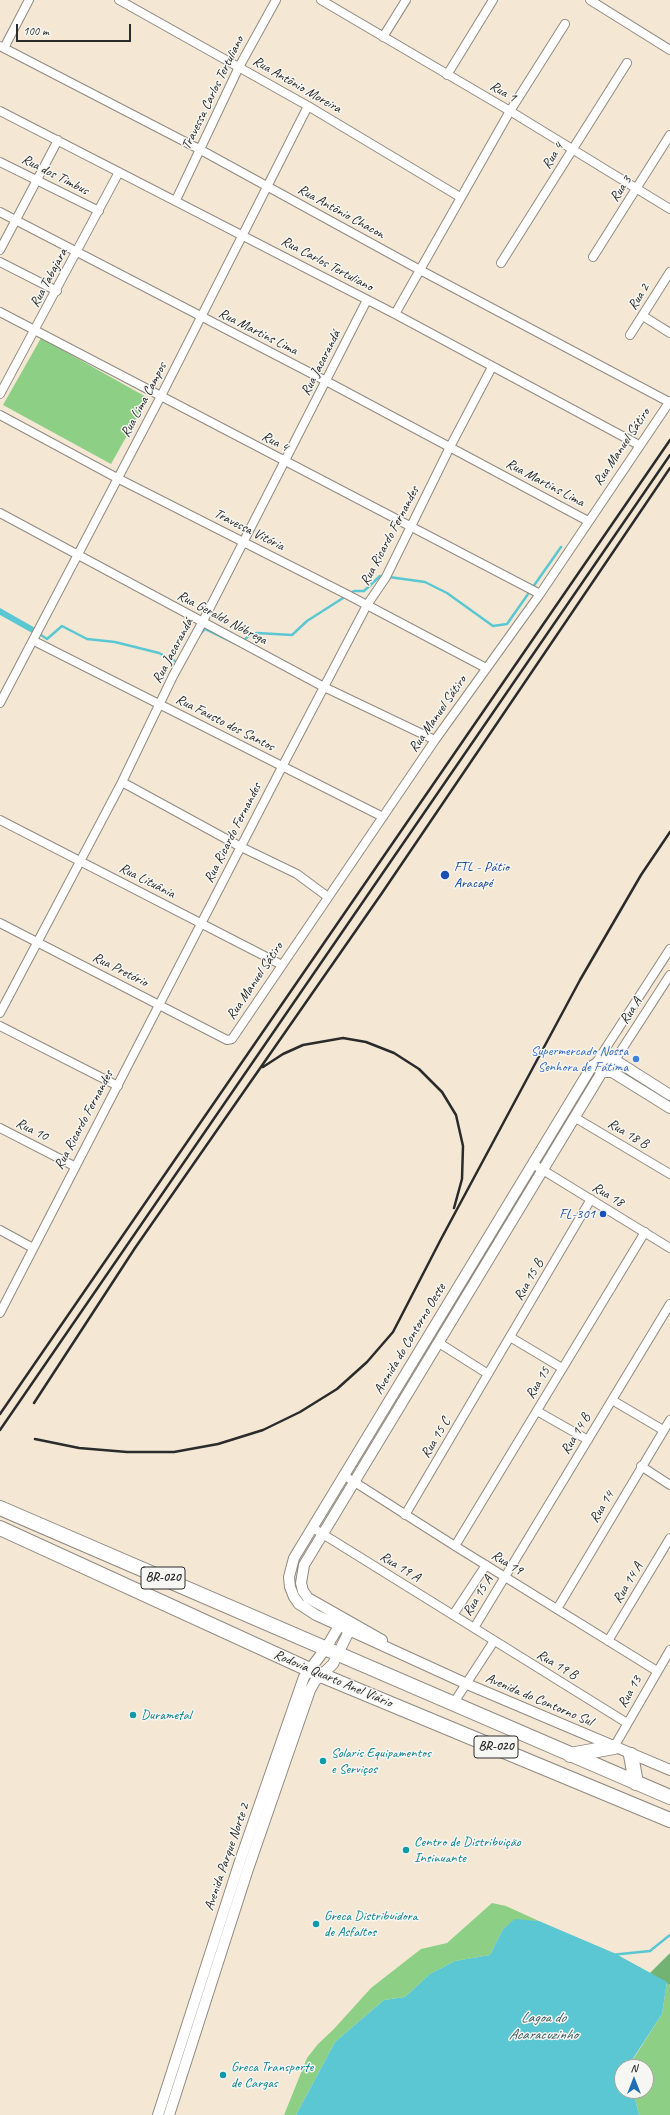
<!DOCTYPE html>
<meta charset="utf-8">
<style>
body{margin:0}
#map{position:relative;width:670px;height:2115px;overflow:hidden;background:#f4e8d5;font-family:Caveat,sans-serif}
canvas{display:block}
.north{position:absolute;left:614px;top:2059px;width:40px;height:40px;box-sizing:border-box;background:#f6f6f2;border:1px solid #a5a5a2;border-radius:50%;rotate:0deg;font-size:11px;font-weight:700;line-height:16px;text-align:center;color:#2b2b2b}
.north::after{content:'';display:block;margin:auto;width:14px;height:18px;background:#1f6fb2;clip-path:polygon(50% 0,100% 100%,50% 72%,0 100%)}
.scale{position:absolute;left:16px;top:24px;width:115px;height:18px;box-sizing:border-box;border:2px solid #2b2b2b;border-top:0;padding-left:5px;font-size:12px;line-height:14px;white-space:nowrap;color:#2b2b2b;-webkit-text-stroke:3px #f6f6f2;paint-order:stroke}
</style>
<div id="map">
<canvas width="670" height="2115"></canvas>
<div class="north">N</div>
<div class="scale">100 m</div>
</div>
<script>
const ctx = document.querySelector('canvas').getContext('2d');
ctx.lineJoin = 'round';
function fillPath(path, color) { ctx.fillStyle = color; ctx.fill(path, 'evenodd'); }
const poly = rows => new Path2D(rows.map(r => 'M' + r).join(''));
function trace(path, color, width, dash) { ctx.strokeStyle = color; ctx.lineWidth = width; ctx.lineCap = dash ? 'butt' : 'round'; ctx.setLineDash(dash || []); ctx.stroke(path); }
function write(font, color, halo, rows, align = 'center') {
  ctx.font = font + ' Caveat,sans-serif'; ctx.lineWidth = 3; ctx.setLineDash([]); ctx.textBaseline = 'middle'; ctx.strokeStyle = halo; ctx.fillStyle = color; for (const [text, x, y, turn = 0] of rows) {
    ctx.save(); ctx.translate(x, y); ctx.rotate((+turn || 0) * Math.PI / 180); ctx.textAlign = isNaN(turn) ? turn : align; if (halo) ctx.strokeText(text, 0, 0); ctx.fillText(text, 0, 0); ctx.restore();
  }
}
fillPath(poly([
 [41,338,148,398,111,464,3,405],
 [492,1903,506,1906,539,1921,515,1920,503,1929,490,1955,455,1961,430,1974,405,1997,384,2000,335,2042,296,2115,284,2115,307,2058,318,2044,333,2030,371,1988,421,1949,447,1943],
 [667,1982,670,1985,670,2115,639,2115,633,2091,646,2091,646,2067,632,2067,632,2061,662,2014]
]), '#8ecf86');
fillPath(poly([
 [670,1953,670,1985,650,1973]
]), '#72b273');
fillPath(poly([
 [0,608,37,629,34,634,0,615],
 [515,1919,539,1921,614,1953,667,1982,662,2014,632,2060,632,2067,622,2067,622,2091,633,2091,639,2115,296,2115,335,2042,384,2000,405,1997,430,1974,455,1961,490,1955,503,1929]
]), '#5ac7d2');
trace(poly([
 [389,577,425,582,447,593,493,626,507,624,561,547],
 [38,633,47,639,62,626,87,639,115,642,159,653,179,663],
 [200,634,205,629,238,645,250,635,257,633,292,635,307,621,354,591,364,591,380,576,384,576],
 [611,1955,650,1951,670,1935]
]), '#5ac7d2', 2.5);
const minor = poly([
 [119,0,308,106,460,197],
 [321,0,510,111,670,209],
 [590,0,670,50],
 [383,37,406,0],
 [0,46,199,149,420,270,669,402],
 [4,48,29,0],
 [447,75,493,0],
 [0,111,395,314,639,445],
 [0,162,99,211],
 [176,200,239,67,276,0],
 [0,212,326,381,588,521],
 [0,250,58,140],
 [593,257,670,135],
 [0,262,57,291],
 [501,263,627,63],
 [0,312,540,594],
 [395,314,510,111,565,24],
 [643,316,670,333],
 [630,335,670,272],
 [0,394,119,172],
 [0,415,117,478,348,595,486,668],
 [0,513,324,687,435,740],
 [34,641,383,817],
 [0,703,161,396,308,106],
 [122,782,241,847,297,874,328,897],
 [0,820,282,965],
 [0,923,227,1040,232,1039,435,740,540,594,670,401],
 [0,1013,122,782,173,676,202,623,367,300],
 [0,1026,118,1086],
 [615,1060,670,975],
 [596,1063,670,949],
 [574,1117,670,1174],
 [0,1128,74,1166],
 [533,1164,670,1248],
 [0,1230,33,1248],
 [0,1313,282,767,367,605,386,577,450,447,492,367],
 [510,1337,562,1368],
 [439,1343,488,1374],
 [612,1400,663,1430],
 [537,1411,588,1440],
 [641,1466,670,1485],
 [345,1476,455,1546,657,1671],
 [405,1515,591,1199],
 [313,1528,627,1723],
 [455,1546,645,1232],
 [557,1609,670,1420],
 [453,1615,486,1565],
 [474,1628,670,1304],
 [608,1641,670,1538],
 [453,1704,494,1641],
 [614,1747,670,1650]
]);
const tertiary = poly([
 [670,1095,615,1060,602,1060,592,1066,294,1558,289,1577,290,1587,294,1597,299,1604,316,1615,467,1684,670,1770],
 [382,1640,308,1598,303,1591,301,1583,304,1565,602,1072,612,1072,670,1108],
 [158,2115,240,1861,304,1677,326,1648,342,1621],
 [169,2115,248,1869,310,1690,315,1681,333,1664,351,1627]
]);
const trunk = poly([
 [0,1508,670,1797],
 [0,1528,321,1675,670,1820],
 [570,1755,614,1747],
 [631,1755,636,1783]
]);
trace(minor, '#908a80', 10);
trace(tertiary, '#908a80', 12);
trace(trunk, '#908a80', 16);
trace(minor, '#fff', 8);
trace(tertiary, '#fff', 10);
trace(trunk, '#fff', 14);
trace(poly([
 [263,1067,283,1054,303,1045,343,1038,366,1042,394,1053,419,1069,442,1092,456,1115,463,1146,462,1179,454,1208],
 [34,1403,135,1248,382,893,670,468],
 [0,1414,670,440],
 [0,1430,670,455],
 [35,1439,79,1448,127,1452,174,1452,218,1444,263,1430,300,1412,337,1389,367,1362,393,1332,440,1241,580,980,641,875,670,832]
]), '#2b2b2b', 2.5);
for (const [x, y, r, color] of [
 [445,875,5,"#1a4fb4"],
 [636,1059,4,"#3f7fe0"],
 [603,1214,4,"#1a4fb4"],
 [133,1715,4,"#0f9aa8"],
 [323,1761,4,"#0f9aa8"],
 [406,1850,4,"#0f9aa8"],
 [316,1924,4,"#0f9aa8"],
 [223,2075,4,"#0f9aa8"]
]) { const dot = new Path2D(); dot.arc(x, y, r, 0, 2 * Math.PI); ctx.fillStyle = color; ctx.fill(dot); trace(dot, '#f6f6f2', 1.5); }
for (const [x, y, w] of [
 [163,1578,44],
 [496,1747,44]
]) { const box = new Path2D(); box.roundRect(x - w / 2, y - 11, w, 22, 3); ctx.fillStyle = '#f6f6f2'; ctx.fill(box); trace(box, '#2b2b2b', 1); }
write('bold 13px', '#2b2b2b', null, [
 ["BR-020",163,1578],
 ["BR-020",496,1747]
]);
write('14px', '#2b2b2b', '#f6f6f2', [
 ["Rua Antônio Moreira",297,85,30],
 ["Rua 1",503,92,30],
 ["Travessa Carlos Tertuliano",213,93,-64],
 ["Rua 4",553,156,-58],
 ["Rua dos Timbus",55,175,27],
 ["Rua 3",621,189,-57],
 ["Rua Antônio Chacon",341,212,29],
 ["Rua Carlos Tertuliano",327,264,28],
 ["Rua Tabajara",49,278,-62],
 ["Rua 2",639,297,-58],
 ["Rua Martins Lima",258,332,27],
 ["Rua Jacarandá",321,363,-63],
 ["Rua Lima Campos",144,400,-62],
 ["Rua 4",275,442,28],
 ["Rua Manuel Sátiro",622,447,-56],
 ["Rua Martins Lima",545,483,28],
 ["Travessa Vitória",249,530,27],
 ["Rua Ricardo Fernandes",390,536,-62],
 ["Rua Geraldo Nóbrega",222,618,28],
 ["Rua Jacarandá",173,651,-62],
 ["Rua Manuel Sátiro",438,714,-55],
 ["Rua Fausto dos Santos",225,723,27],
 ["Rua Ricardo Fernandes",233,833,-63],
 ["Rua Lituânia",147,881,27],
 ["Rua Pretório",120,970,27],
 ["Rua Manuel Sátiro",255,981,-56],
 ["Rua A",631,1011,-57],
 ["Rua Ricardo Fernandes",84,1120,-62],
 ["Rua 10",32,1130,27],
 ["Rua 18 B",628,1134,31],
 ["Rua 18",608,1195,31],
 ["Rua 15 B",529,1280,-60],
 ["Avenida do Contorno Oeste",410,1339,-59],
 ["Rua 15",538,1383,-59],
 ["Rua 14 B",576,1434,-59],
 ["Rua 15 C",436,1438,-59],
 ["Rua 14",602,1507,-59],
 ["Rua 19",507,1563,32],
 ["Rua 19 A",400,1567,32],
 ["Rua 14 A",628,1583,-59],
 ["Rua 15 A",478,1596,-58],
 ["Rua 19 B",557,1665,31],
 ["Rodovia Quarto Anel Viário",333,1679,23],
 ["Rua 13",630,1692,-60],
 ["Avenida do Contorno Sul",539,1700,23],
 ["Avenida Parque Norte 2",227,1857,-71]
]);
write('14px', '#164399', '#f6f6f2', [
 ["FTL - Pátio",454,867],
 ["Aracapé",454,883],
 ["FL-301",595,1214,"right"]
], 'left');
write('14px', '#366cbe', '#f6f6f2', [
 ["Supermercado Nossa",628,1051],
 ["Senhora de Fátima",628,1067]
], 'right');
write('14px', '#0d838f', '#f6f6f2', [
 ["Durametal",141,1715],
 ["Solaris Equipamentos",331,1753],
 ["e Serviços",331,1769],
 ["Centro de Distribuição",414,1842],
 ["Insinuante",414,1858],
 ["Greca Distribuidora",324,1916],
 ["de Asfaltos",324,1932],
 ["Greca Transporte",231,2067],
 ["de Cargas",231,2083]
], 'left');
write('italic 15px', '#395a5d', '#f6f6f2', [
 ["Lagoa do",543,2018],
 ["Acaracuzinho",543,2035]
]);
</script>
